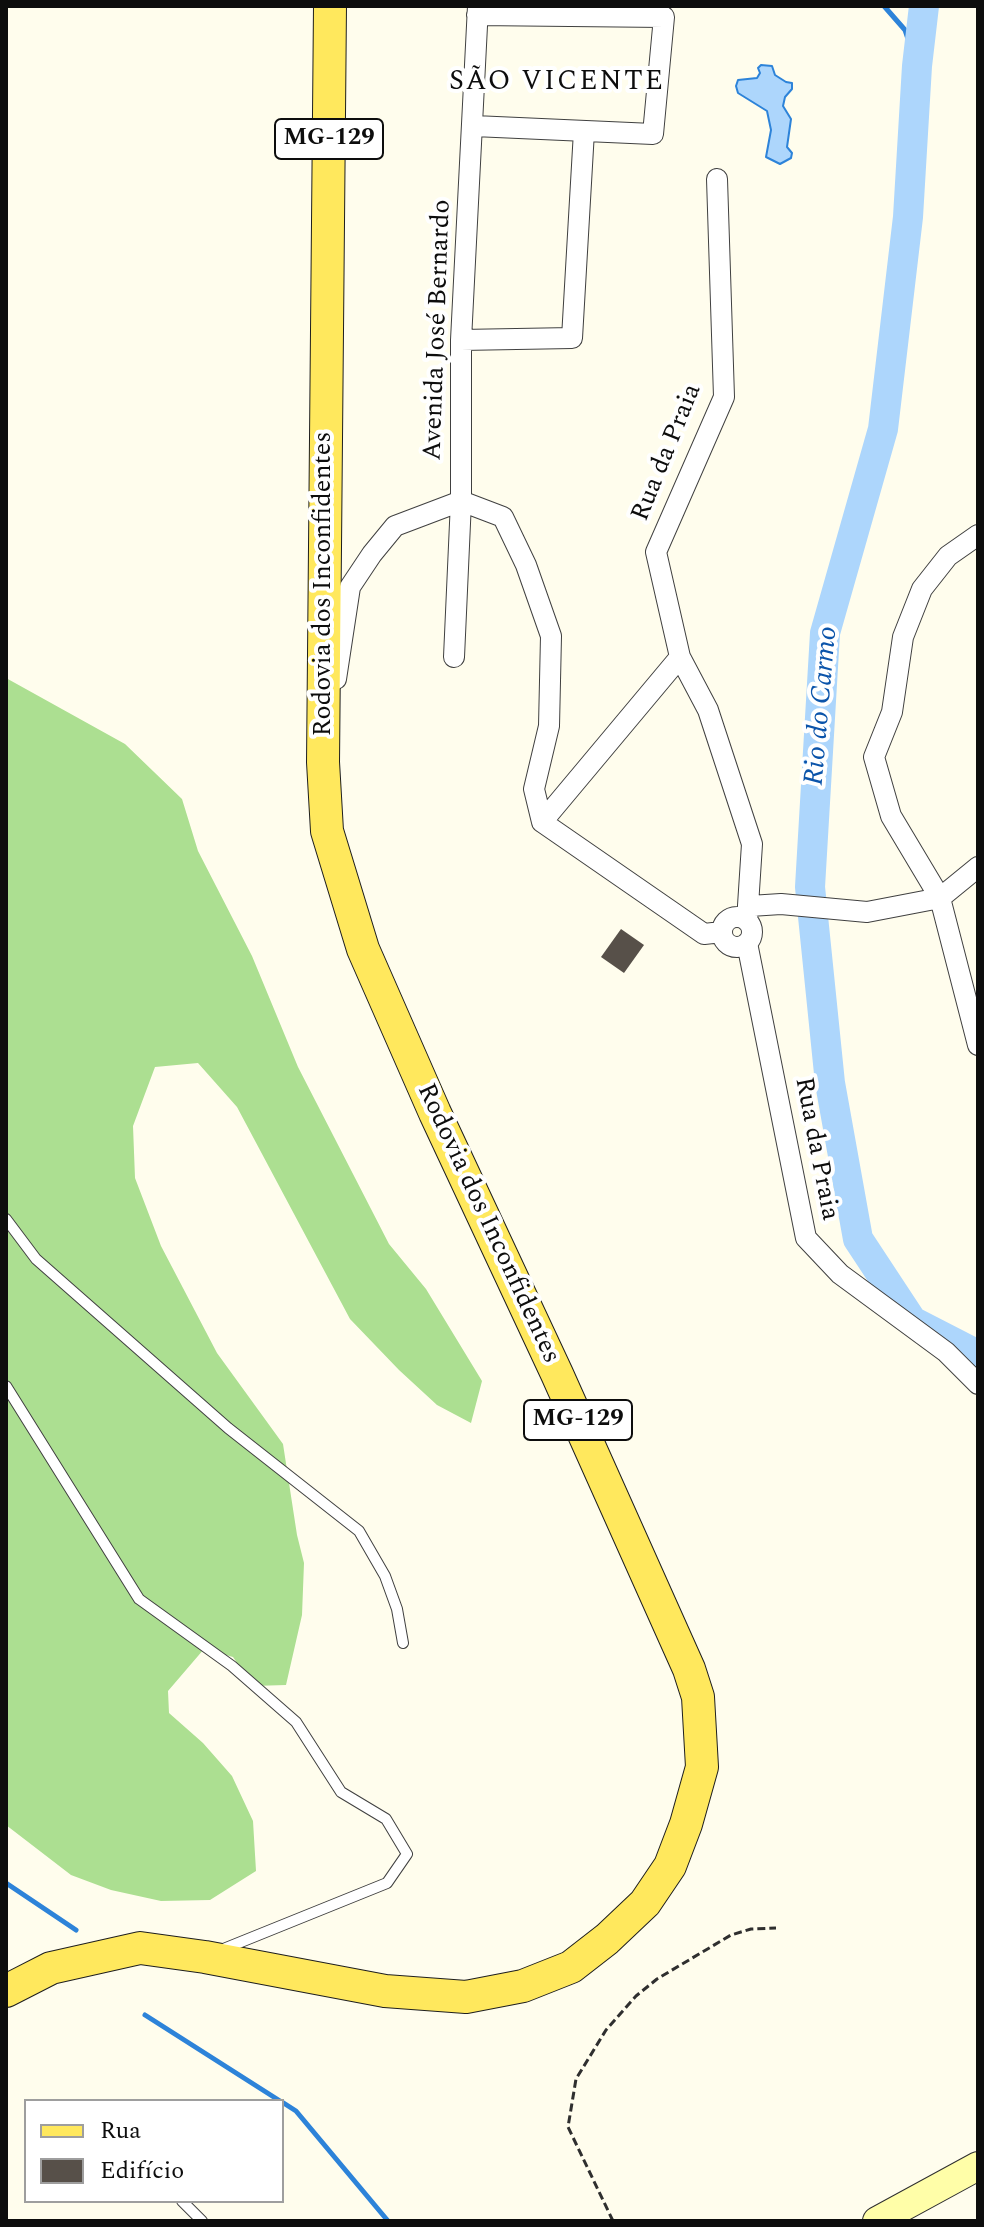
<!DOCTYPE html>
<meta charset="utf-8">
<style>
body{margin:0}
#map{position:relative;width:984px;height:2227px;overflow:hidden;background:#fffded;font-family:Spectral,serif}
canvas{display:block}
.frame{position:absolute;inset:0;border:8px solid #0d0d0d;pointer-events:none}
.legend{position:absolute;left:24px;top:2099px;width:260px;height:104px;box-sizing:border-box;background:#fff;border:2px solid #9e9e9e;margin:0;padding:10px 14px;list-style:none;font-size:24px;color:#0d0d0d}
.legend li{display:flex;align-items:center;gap:16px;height:40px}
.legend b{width:40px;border:2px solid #9e9e9e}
</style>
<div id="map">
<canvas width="984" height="2227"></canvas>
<div class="frame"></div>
<ul class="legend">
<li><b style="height:10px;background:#ffe85d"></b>Rua</li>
<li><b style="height:22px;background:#575049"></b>Edifício</li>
</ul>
</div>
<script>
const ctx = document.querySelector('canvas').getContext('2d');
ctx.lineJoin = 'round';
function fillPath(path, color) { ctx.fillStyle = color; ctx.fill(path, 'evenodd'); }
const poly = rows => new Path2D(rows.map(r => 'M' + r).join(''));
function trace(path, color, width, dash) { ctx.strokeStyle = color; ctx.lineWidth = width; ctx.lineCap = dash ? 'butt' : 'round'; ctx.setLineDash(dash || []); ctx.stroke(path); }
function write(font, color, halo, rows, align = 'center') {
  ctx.font = font + ' Spectral,serif'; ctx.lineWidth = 8; ctx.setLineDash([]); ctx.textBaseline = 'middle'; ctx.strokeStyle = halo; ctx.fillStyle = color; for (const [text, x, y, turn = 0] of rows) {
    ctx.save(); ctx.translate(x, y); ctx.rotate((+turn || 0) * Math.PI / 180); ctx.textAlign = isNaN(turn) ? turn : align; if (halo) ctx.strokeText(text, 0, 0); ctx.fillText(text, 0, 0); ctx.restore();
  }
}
fillPath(poly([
 [6,678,125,744,182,799,198,851,252,956,298,1067,389,1244,426,1289,482,1381,471,1423,437,1405,399,1370,350,1319,237,1107,198,1063,155,1067,133,1126,135,1178,161,1246,217,1353,283,1444,297,1535,304,1563,302,1615,286,1685,253,1686,233,1657,204,1649,168,1691,169,1713,203,1743,232,1776,253,1821,256,1871,210,1900,161,1901,111,1890,71,1875,6,1825]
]), '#acdf91');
const water = poly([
 [761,65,772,66,775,75,786,82,792,83,792,89,785,97,783,106,791,119,787,147,792,153,791,158,780,164,766,157,771,130,767,111,738,93,736,86,738,80,757,78,760,73,758,68,761,65]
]);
fillPath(water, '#add6fc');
trace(water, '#2d83d9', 2);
trace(poly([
 [884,6,905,30,917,66],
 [6,1883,76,1930],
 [145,2015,280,2101],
 [282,2102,296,2111,388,2221]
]), '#2d83d9', 5);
trace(poly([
 [924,6,917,66,908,217,883,429,825,633,810,887,830,1083,858,1239,912,1321,978,1355]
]), '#add6fc', 30);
fillPath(poly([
 [621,929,644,945,624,973,601,957]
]), '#575049');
const lane = poly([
 [6,1219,36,1259,228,1428,359,1531,385,1576,397,1609,403,1643],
 [6,1386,139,1599,232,1666,296,1722,341,1792,386,1819,407,1854,387,1883,221,1950],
 [182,2201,202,2221]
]);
const street = poly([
 [474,126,653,134,664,17,477,15],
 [717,179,724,397,656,552,680,657,708,710,752,844,747,921],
 [461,340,572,338,584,131],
 [454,657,461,501,461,340,478,6],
 [336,679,350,587,372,554,395,526,461,501,503,517,526,565,551,636,549,726,534,789,542,822],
 [542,822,680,657],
 [542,822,704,934,722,932],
 [978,867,940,898,978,1045],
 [750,906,781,904,867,912,940,898,891,816,874,757,892,712,903,637,922,589,948,556,978,535],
 '722 932a15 15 0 1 1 30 0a15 15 0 1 1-30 0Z',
 [747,943,806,1238,840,1274,946,1352,978,1384]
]);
const secondary = poly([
 [877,2221,978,2166]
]);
const primary = poly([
 [6,1991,51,1968,140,1948,205,1957,385,1991,466,1997,523,1986,571,1967,607,1939,645,1903,670,1866,686,1824,702,1767,698,1697,689,1669,557,1374,435,1113,363,949,327,831,323,762,330,6]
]);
trace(lane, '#404040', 12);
trace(street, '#404040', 22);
trace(secondary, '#2f2f2f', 30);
trace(primary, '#1e1e1e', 34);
trace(poly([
 [613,2221,568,2127,576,2079,606,2030,636,1996,657,1979,731,1935,751,1929,776,1928]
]), '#2f2f2f', 3, [8, 4]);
trace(lane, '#fff', 10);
trace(street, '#fff', 20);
trace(secondary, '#fffea8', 28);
trace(primary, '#ffe85d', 32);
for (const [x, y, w] of [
 [329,139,108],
 [578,1420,108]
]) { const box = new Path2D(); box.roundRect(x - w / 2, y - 20, w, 40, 6); ctx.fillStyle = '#fff'; ctx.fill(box); trace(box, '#0d0d0d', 2); }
write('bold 24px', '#0d0d0d', null, [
 ["MG-129",329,139],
 ["MG-129",578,1420]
]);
write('26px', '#0d0d0d', '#fff', [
 ["Avenida José Bernardo",439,330,-88],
 ["Rua da Praia",668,453,-68],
 ["Rodovia dos Inconfidentes",325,584,-90],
 ["Rua da Praia",815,1149,79],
 ["Rodovia dos Inconfidentes",487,1224,65]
]);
ctx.letterSpacing = '2px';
write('28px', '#0d0d0d', '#fff', [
 ["SÃO VICENTE",557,84]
]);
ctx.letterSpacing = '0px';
write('italic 28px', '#0b54aa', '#fff', [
 ["Rio do Carmo",823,706,-85]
]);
</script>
